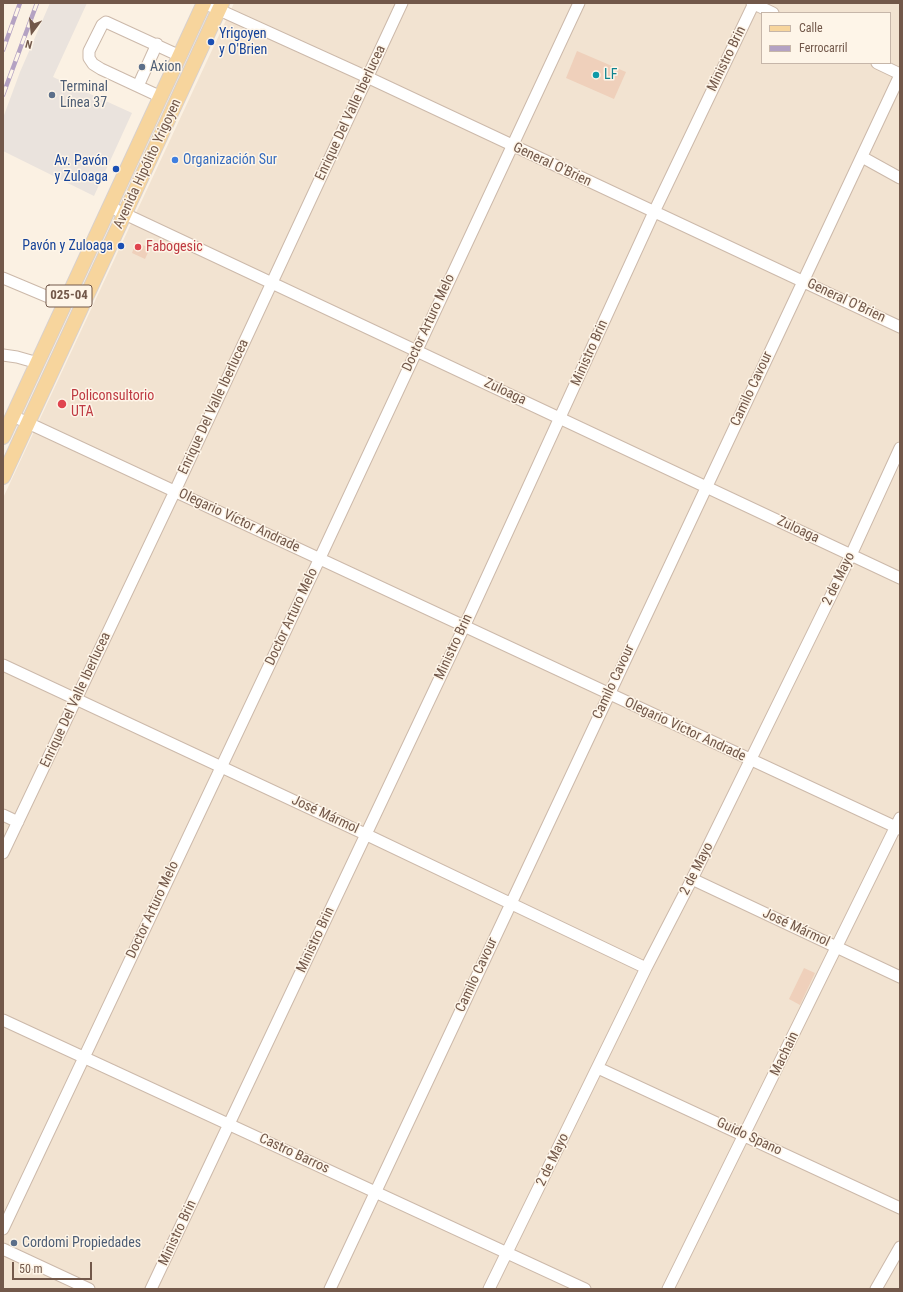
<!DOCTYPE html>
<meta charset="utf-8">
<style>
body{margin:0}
#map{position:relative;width:903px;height:1292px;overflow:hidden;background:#fbf1e3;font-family:"Roboto Condensed",sans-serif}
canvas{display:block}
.frame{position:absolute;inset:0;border:4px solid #72584a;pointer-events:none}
.legend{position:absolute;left:761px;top:12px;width:130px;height:52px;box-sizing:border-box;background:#fef5e8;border:1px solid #c6b6a9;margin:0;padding:5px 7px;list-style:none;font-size:12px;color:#72584a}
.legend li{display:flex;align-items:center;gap:8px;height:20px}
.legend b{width:20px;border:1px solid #c6b6a9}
.north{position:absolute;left:12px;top:12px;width:40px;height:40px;-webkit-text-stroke:3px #fef5e8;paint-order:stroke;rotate:195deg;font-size:11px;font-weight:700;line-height:16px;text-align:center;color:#72584a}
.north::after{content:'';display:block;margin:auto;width:14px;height:18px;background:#72584a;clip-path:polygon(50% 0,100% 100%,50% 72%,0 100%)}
.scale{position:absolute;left:12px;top:1262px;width:80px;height:18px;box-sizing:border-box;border:2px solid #72584a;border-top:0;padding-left:5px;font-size:12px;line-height:14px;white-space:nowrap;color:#72584a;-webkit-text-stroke:3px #fef5e8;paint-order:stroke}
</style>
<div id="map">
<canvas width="903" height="1292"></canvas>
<div class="frame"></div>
<ul class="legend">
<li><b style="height:5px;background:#f7d59d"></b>Calle</li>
<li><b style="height:5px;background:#b4a2c3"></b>Ferrocarril</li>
</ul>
<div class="north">N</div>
<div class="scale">50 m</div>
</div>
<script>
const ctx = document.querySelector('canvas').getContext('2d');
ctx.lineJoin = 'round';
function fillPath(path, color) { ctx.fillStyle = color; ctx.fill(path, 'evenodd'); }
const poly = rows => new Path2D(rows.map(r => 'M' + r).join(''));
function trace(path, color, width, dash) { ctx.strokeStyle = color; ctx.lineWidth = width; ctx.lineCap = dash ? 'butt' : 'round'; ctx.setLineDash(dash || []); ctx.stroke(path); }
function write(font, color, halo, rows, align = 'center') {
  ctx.font = font + ' "Roboto Condensed",sans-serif'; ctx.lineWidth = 3; ctx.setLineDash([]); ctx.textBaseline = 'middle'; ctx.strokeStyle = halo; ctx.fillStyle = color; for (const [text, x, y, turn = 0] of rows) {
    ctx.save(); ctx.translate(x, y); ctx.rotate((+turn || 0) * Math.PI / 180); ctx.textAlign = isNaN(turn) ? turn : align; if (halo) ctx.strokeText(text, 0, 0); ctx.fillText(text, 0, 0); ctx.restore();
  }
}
fillPath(poly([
 [234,3,900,3,900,1289,3,1289,3,498],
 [762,13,890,13,890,63,762,63]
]), '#f2e3d1');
fillPath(poly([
 [50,3,87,3,53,77,132,113,94,196,3,151,3,118,20,72]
]), '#eae3dd');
fillPath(poly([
 [577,51,626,72,614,99,566,78],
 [140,244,150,248,145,259,132,253,135,245],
 [804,968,815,973,800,1005,789,999]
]), '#efd0bb');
const minor = poly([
 [204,3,367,77,900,327],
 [752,3,773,13],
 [877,63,900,74],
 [138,86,157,44],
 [161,97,101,69,93,64,89,58,89,51,102,25,106,22,180,56],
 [862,157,900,178],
 [110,207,900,578],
 [3,278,65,304],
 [3,355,17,357,38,363],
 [13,416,900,829],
 [3,665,365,834,646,968],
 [3,815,18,822],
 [3,853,175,491,402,3],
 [692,879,900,977],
 [3,1020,585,1289],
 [598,1068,900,1208],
 [3,1229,319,560,579,3],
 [3,1249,89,1289],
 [151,1289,464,627,654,212,754,3],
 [330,1289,900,75],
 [489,1289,646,968,692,879,851,555,900,448],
 [668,1289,900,818],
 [876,1289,900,1247]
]);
const major = poly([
 [3,437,204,3],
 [3,477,222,3]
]);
trace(minor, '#ccb9aa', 13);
trace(major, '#d8d0cc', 16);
trace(minor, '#fff', 11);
trace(major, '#f7d59d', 14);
const rail = poly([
 [3,50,20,3],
 [3,95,37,3]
]);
trace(rail, '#b4a2c3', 4.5);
trace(rail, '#fef5e8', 3, [9]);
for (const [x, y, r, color] of [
 [211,42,4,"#1a4fb4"],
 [142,67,4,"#5c6f8a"],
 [596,75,4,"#0f9aa8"],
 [52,95,4,"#5c6f8a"],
 [175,160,4,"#3f7fe0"],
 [116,169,4,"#1a4fb4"],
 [121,246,4,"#1a4fb4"],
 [138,247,4,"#e0444e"],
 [62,404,5,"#e0444e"],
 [14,1243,4,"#5c6f8a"]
]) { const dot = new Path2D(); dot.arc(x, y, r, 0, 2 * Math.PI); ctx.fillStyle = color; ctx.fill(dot); trace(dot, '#fef5e8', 1.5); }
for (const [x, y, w] of [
 [69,296,46]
]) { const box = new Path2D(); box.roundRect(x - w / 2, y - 11, w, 22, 3); ctx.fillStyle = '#fef5e8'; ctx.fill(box); trace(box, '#72584a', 1); }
write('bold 13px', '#72584a', null, [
 ["025-04",69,296]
]);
write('14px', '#164399', '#fef5e8', [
 ["Yrigoyen",219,34,"left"],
 ["y O'Brien",219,50,"left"],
 ["Av. Pavón",108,161],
 ["y Zuloaga",108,177],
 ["Pavón y Zuloaga",113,246]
], 'right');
write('14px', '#72584a', '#fef5e8', [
 ["Ministro Brin",727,59,-64],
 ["Enrique Del Valle Iberlucea",351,113,-65],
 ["Avenida Hipólito Yrigoyen",148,164,-65],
 ["General O'Brien",552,165,25],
 ["General O'Brien",846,301,25],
 ["Doctor Arturo Melo",429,323,-65],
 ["Ministro Brin",590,353,-66],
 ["Camilo Cavour",752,389,-65],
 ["Zuloaga",505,392,25],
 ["Enrique Del Valle Iberlucea",214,407,-65],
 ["Olegario Víctor Andrade",239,521,25],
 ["Zuloaga",798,530,25],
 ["2 de Mayo",839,579,-64],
 ["Doctor Arturo Melo",292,617,-65],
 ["Ministro Brin",454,647,-65],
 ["Camilo Cavour",614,682,-65],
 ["Enrique Del Valle Iberlucea",76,700,-65],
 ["Olegario Víctor Andrade",685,730,25],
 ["José Mármol",325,815,25],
 ["2 de Mayo",697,869,-63],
 ["Doctor Arturo Melo",153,910,-65],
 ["José Mármol",796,928,25],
 ["Ministro Brin",316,940,-65],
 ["Camilo Cavour",477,975,-65],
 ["Machain",785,1054,-64],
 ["Guido Spano",749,1137,25],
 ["Castro Barros",294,1154,25],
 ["2 de Mayo",553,1160,-64],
 ["Ministro Brin",178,1233,-65]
]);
write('14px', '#4e5e75', '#fef5e8', [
 ["Axion",150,67],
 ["Terminal",60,87],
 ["Línea 37",60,103],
 ["Cordomi Propiedades",22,1243]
], 'left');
write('14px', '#0d838f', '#fef5e8', [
 ["LF",604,75]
], 'left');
write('14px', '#366cbe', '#fef5e8', [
 ["Organización Sur",183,160]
], 'left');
write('14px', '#be3a42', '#fef5e8', [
 ["Fabogesic",146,247],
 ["Policonsultorio",71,396],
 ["UTA",71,412]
], 'left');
</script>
